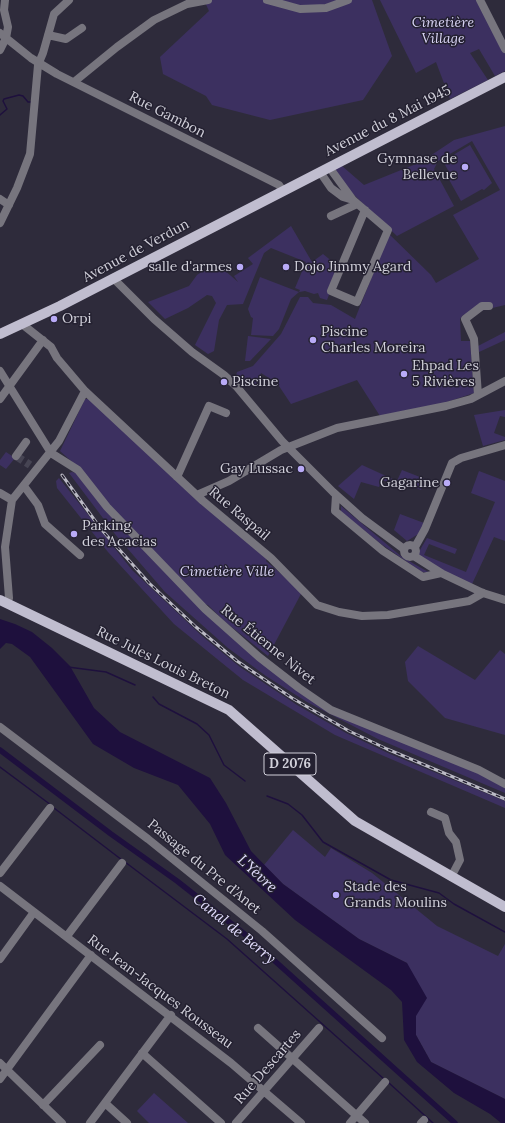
<!DOCTYPE html>
<meta charset="utf-8">
<style>
body{margin:0}
canvas{display:block;background:#2e2b3b}
</style>
<canvas width="505" height="1123"></canvas>
<script>
const ctx = document.querySelector('canvas').getContext('2d');
ctx.lineJoin = 'round';
function fillPath(path, color) { ctx.fillStyle = color; ctx.fill(path, 'evenodd'); }
const poly = rows => new Path2D(rows.map(r => 'M' + r).join(''));
function trace(path, color, width, dash) { ctx.strokeStyle = color; ctx.lineWidth = width; ctx.lineCap = dash ? 'butt' : 'round'; ctx.setLineDash(dash || []); ctx.stroke(path); }
function write(font, color, halo, rows, align = 'center') {
  ctx.font = font + ' Lora,serif'; ctx.lineWidth = 3; ctx.setLineDash([]); ctx.textBaseline = 'middle'; ctx.strokeStyle = halo; ctx.fillStyle = color; for (const [text, x, y, turn = 0] of rows) {
    ctx.save(); ctx.translate(x, y); ctx.rotate((+turn || 0) * Math.PI / 180); ctx.textAlign = isNaN(turn) ? turn : align; if (halo) ctx.strokeText(text, 0, 0); ctx.fillText(text, 0, 0); ctx.restore();
  }
}
fillPath(poly([
 [204,0,372,0,392,56,363,100,270,120,212,105,206,96,163,74,160,57,209,11],
 [380,0,477,0,505,54,505,71,495,76,479,49,470,53,488,80,450,99,436,62,416,73],
 [505,126,505,305,463,315,460,319,461,341,470,341,474,393,444,403,380,416,357,380,291,404,277,383,261,373,258,385,247,387,236,376,237,372,253,366,281,334,300,297,308,297,313,303,331,305,355,319,389,234,431,275,436,283,479,259,453,215,500,190,472,141,438,161,434,169,454,206,397,236,353,194,334,170,342,166,364,185,421,162,454,140],
 [470,145,492,183,484,190,482,189,461,201,447,176,450,174,443,161],
 [291,226,312,262,323,254,339,267,327,300,320,298,318,293,314,294,305,291,299,292,291,299,279,329,273,336,251,335,253,318,251,317,248,309,260,277,299,292,300,290,295,288,306,262,271,248,264,253,243,304,227,305,219,320,214,351,208,354,195,345,216,303,212,296,207,295,188,308,165,319,148,302,189,286,197,275,203,271,223,269,238,282,234,276,253,264,248,258],
 [505,332,505,340,479,352,478,346],
 [248,336,271,339,250,361,245,361],
 [85,399,90,399,203,506,221,518,267,558,266,561,302,592,268,656,224,621,208,605,204,604,108,506,80,469,60,451],
 [505,410,505,417,500,416,494,433,505,437,505,440,483,446,474,415],
 [6,452,15,458,6,469,0,465,0,460],
 [362,465,397,481,402,470,425,479,421,490,406,484,403,487,382,480,379,487,361,482,354,499,338,486],
 [479,471,505,481,505,541,494,537,472,584,441,570,418,555,420,550,427,538,457,549,455,554,429,544,424,555,466,572,495,502,471,493],
 [72,472,76,473,150,556,306,696,489,778,505,787,505,793,378,739,307,702,266,676,228,648,165,592,115,534,69,473],
 [59,478,132,570,202,636,240,667,297,705,346,733,390,754,505,801,505,808,335,735,243,680,174,624,108,552,57,488,56,481],
 [341,506,402,557,430,573,422,572,381,544,341,512],
 [400,514,424,523,420,533,407,541,394,530],
 [418,646,475,680,500,650,505,654,505,735,445,718,408,681,405,662],
 [293,830,325,857,331,848,372,873,437,926,498,956,505,944,505,1099,431,1062,416,1035,416,1016,407,963,359,939,283,884,264,865],
 [154,1093,188,1123,149,1123,137,1111]
]), '#3c3060');
fillPath(poly([
 [0,619,15,624,32,632,52,648,70,666,94,708,120,732,210,778,226,803,251,851,283,884,359,939,407,963,427,998,416,1016,416,1035,431,1062,505,1099,505,1123,501,1123,490,1114,454,1093,417,1062,404,1040,402,1002,391,990,295,920,225,855,210,824,178,785,134,768,93,744,30,657,12,644,6,643,0,649]
]), '#1e103d');
trace(poly([
 [0,115,7,109,3,101,4,99,19,95,23,96,28,102,32,102],
 [68,667,106,672,135,685],
 [153,697,159,704,197,724,209,735,224,765,245,781],
 [0,767,51,805],
 [267,796,288,804,302,815,323,842,391,880,439,893,454,904,505,932],
 [54,808,122,860],
 [125,862,227,939,384,1079],
 [389,1083,433,1123]
]), '#1e103d', 1.5);
trace(poly([
 [0,750,111,834,177,881,247,936,455,1123]
]), '#1e103d', 5.5);
trace(poly([
 [16,456,30,465]
]), '#464453', 8, [8, 4]);
trace(poly([
 [267,0,300,9,326,8,348,0],
 [480,0,505,49],
 [0,33,31,58,57,74,279,185,283,191],
 [48,35,66,39,82,28],
 [0,50,6,38,8,27,4,10,5,0],
 [74,82,117,47,154,20,187,4,208,0],
 [329,167,353,200,388,230,357,302,331,291,365,210],
 [320,172,331,188,343,197,353,200],
 [0,199,9,205],
 [331,216,357,204],
 [0,223,17,188,30,154,38,65,43,53,54,14,69,0],
 [113,278,154,319,192,352,224,375,236,386,282,441,333,492,362,518,404,549],
 [22,324,51,347,57,358,85,391,203,501,271,558,317,605,339,612,362,616,388,615,469,601,483,593],
 [0,371,51,453,78,470,107,507,205,609,259,657,299,688,331,710,479,770,505,784],
 [478,395,474,339,465,319,482,306,489,306],
 [0,399,43,340],
 [16,456,26,442],
 [177,477,209,406,226,413],
 [24,486,38,505,45,524,80,555],
 [0,493,12,500],
 [197,495,229,481,281,450,337,428,446,406,471,399,505,381],
 [336,495,335,511,383,551,423,577,441,573],
 '404 551a6 6 0 1 1 12 0a6 6 0 1 1-12 0Z',
 [415,547,425,529,452,463,461,458,505,445],
 [414,556,441,573,483,593,505,600],
 [7,603,9,598,5,547,12,500,59,441,85,391],
 [0,727,148,839,262,931,382,1038],
 [431,812,445,818,449,833,456,842,460,860,451,877],
 [0,873,50,808],
 [0,886,231,1063,301,1123],
 [67,936,122,863],
 [0,959,34,912],
 [258,1028,365,1123],
 [142,1053,221,1123],
 [0,1063,62,1123],
 [0,1079,91,955],
 [105,1103,127,1123],
 [43,1105,100,1045],
 [90,1123,171,1015],
 [236,1123,319,1028],
 [350,1123,385,1082],
 [421,1123,424,1120]
]), '#77757e', 8);
trace(poly([
 [0,334,60,306,505,77],
 [0,600,229,710,355,821,505,907]
]), '#c0bdcf', 10);
const rail = poly([
 [62,475,101,529,149,583,196,627,237,661,292,698,349,731,387,749,505,799]
]);
trace(rail, '#bbbac5', 3);
trace(rail, '#242131', 1.5, [4.5]);
for (const [x, y, r, color] of [
 [465,167,4,"#b9abf7"],
 [240,267,4,"#b9abf7"],
 [286,267,4,"#b9abf7"],
 [54,319,4,"#b9abf7"],
 [313,340,4,"#b9abf7"],
 [404,374,4,"#b9abf7"],
 [224,382,4,"#b9abf7"],
 [301,469,4,"#b9abf7"],
 [447,483,4,"#b9abf7"],
 [74,534,4,"#b9abf7"],
 [336,895,4,"#b9abf7"]
]) { const dot = new Path2D(); dot.arc(x, y, r, 0, 2 * Math.PI); ctx.fillStyle = color; ctx.fill(dot); trace(dot, '#242131', 1.5); }
for (const [x, y, w] of [
 [290,764,52]
]) { const box = new Path2D(); box.roundRect(x - w / 2, y - 11, w, 22, 3); ctx.fillStyle = '#242131'; ctx.fill(box); trace(box, '#d1d0da', 1); }
write('bold 13px', '#d1d0da', null, [
 ["D 2076",290,764]
]);
write('italic 14px', '#d8d3f4', '#242131', [
 ["Cimetière",443,23],
 ["Village",443,39],
 ["Cimetière Ville",227,572]
]);
write('14px', '#d1d0da', '#242131', [
 ["Rue Gambon",167,115,27],
 ["Avenue du 8 Mai 1945",388,121,-27],
 ["Avenue de Verdun",136,251,-28],
 ["Rue Raspail",239,514,40],
 ["Rue Étienne Nivet",268,645,39],
 ["Rue Jules Louis Breton",163,663,26],
 ["Passage du Pre d’Anet",204,867,39],
 ["Rue Jean-Jacques Rousseau",160,992,37],
 ["Rue Descartes",268,1067,-49]
]);
write('14px', '#d1d0da', '#242131', [
 ["Gymnase de",457,159,"right"],
 ["Bellevue",457,175,"right"],
 ["salle d'armes",232,267,"right"],
 ["Dojo Jimmy Agard",294,267],
 ["Orpi",62,319],
 ["Piscine",321,332],
 ["Charles Moreira",321,348],
 ["Ehpad Les",412,366],
 ["5 Rivières",412,382],
 ["Piscine",232,382],
 ["Gay Lussac",293,469,"right"],
 ["Gagarine",439,483,"right"],
 ["Parking",82,526],
 ["des Acacias",82,542],
 ["Stade des",344,887],
 ["Grands Moulins",344,903]
], 'left');
write('italic 15px', '#e3deff', '#242131', [
 ["L'Yèvre",257,874,43],
 ["Canal de Berry",234,929,39]
]);
</script>
